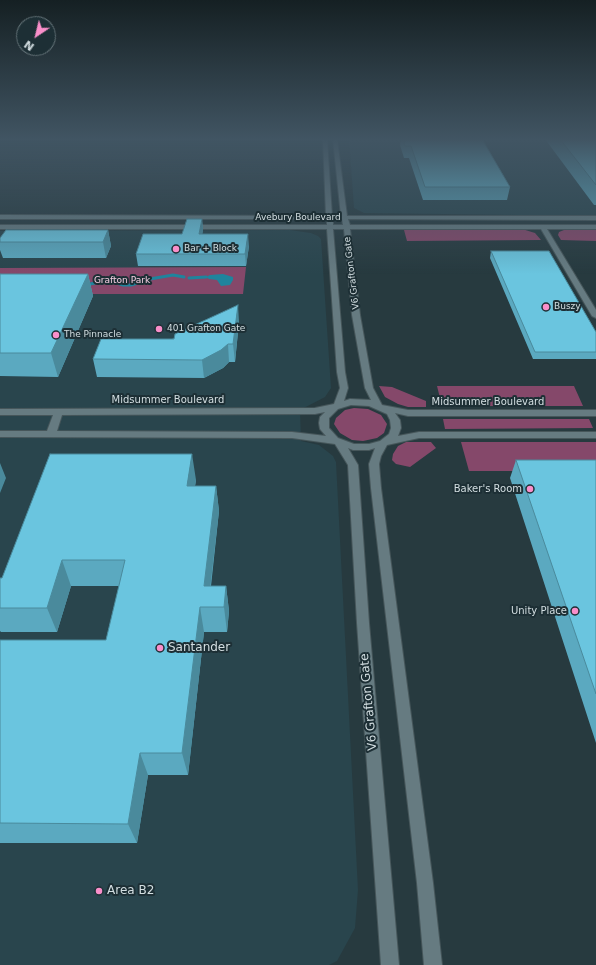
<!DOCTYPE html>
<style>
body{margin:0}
#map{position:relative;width:596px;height:965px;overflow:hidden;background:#273a3f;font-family:"DejaVu Sans",sans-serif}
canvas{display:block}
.north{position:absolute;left:16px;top:16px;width:40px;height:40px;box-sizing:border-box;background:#1d2f35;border:1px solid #66757a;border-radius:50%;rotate:215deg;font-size:11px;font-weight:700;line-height:16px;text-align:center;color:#d3dee1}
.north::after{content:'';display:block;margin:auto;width:14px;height:18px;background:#f98fca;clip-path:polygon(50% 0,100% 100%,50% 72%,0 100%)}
</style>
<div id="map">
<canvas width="596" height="965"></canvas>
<div class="north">N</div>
</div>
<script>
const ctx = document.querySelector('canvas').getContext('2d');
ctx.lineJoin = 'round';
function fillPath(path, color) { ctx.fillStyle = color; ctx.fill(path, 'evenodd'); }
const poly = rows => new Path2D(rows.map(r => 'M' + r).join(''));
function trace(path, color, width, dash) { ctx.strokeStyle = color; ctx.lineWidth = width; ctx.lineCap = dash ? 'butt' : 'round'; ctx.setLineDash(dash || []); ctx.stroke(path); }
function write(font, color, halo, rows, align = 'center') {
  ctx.font = font + ' "DejaVu Sans",sans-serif'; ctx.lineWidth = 4; ctx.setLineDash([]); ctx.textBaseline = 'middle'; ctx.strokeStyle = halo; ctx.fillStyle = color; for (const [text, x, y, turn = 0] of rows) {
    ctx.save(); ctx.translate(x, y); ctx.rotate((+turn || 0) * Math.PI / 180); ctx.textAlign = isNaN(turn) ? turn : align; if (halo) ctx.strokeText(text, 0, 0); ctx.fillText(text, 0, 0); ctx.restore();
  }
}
fillPath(poly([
 [349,139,596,139,596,216,364,213,354,208],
 [290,230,311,233,318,236,321,239,331,388,325,397,300,410,301,441,319,445,333,456,336,462,358,890,355,928,337,961,329,965,0,965,0,231]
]), '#29454d');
fillPath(poly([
 [522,229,535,233,541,240,407,241,404,230],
 [564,230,596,230,596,241,561,240,558,235,559,232],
 [246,267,243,294,0,294,0,268],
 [379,386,392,387,426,401,426,407,408,407,398,404,385,397],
 [437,386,574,386,583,406,442,406],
 [354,408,368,409,381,415,387,424,384,433,377,438,363,441,352,440,340,433,334,424,336,418,345,410],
 [443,419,589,419,593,428,445,429],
 [406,442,431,442,436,448,410,467,396,464,392,460,393,454,398,446],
 [461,442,596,442,596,471,469,471]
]), '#85486a');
fillPath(poly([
 [223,274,233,277,233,280,230,285,221,286,217,280,209,279,206,277,210,275]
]), '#1f849d');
trace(poly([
 [189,278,206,277],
 [86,285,108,280,123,285,131,285,150,279,173,275,184,277]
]), '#1f849d', 3);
const minor = poly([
 [323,139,327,139,332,216,341,216,333,139,337,139,347,216,596,216,596,220,348,219,350,225,596,225,596,229,547,229,596,310,596,318,592,316,541,229,350,229,360,315,373,388,382,405,408,410,596,410,596,416,408,416,395,413,400,420,401,428,398,436,419,432,596,432,596,438,419,438,387,445,381,456,379,464,381,488,433,883,442,965,424,965,417,883,371,488,369,464,375,448,369,450,353,450,348,448,358,465,369,623,399,965,381,965,357,623,348,465,335,444,292,438,0,437,0,431,47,431,53,415,0,415,0,409,315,408,334,404,340,388,337,372,327,229,0,229,0,225,327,225,327,219,0,219,0,215,326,216,323,139],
 [333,219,342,219,343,225,333,225,333,219],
 [333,229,344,229,352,315,365,388,371,400,350,399,344,401,348,388,345,372,333,229],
 [351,405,369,406,387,414,390,420,391,428,389,434,380,441,369,444,354,444,338,438,329,428,329,418,338,409,351,405],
 [325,412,320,417,319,423,320,429,326,436,292,432,57,431,62,415,315,414,325,412]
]);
trace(minor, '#46565a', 2);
fillPath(minor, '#667b81');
fillPath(poly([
 [401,139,482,139,510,187,507,200,423,200,409,158,404,158,400,145],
 [545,139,596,139,596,205,594,205],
 [202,219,203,230,202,234,249,246,246,266,138,266,136,254,182,234],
 [108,230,111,246,106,258,3,258,0,250,0,238],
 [491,251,596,332,596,359,533,359,490,258],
 [0,274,88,274,93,296,58,377,0,376],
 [239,322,235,362,229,362,223,368,204,378,97,377,93,359],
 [516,460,596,460,596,743,510,478],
 [196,480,195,486,216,486,219,511,211,586,226,586,229,611,227,632,204,632,188,775,148,775,137,843,0,843,0,640,106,640,119,586,71,586,57,632,1,632,0,631,0,578,2,578]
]), '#5ba9c0');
fillPath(poly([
 [202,219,203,230,201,246,199,234],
 [108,230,111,246,106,258,103,242],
 [248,234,249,246,246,266,245,254],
 [88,274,93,296,58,377,51,353],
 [238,305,239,322,235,362,233,344],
 [228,344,229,362,223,368,204,378,202,360],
 [192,454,196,480,191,511,187,486],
 [0,463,6,478,0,493],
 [216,486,219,511,208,607,204,586],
 [62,560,71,586,57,632,47,608],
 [226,586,229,611,227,632,224,607],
 [200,607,204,632,188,775,182,753],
 [140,753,148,775,137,843,128,824]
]), '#4a8a9c');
const building = poly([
 [403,139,482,139,510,187,425,187,411,146,405,146,403,139],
 [560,139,596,139,596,185,560,139],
 [187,219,202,219,199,234,248,234,245,254,136,254,143,234,182,234,187,219],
 [6,230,108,230,103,242,0,242,0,238,6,230],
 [491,251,549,251,596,332,596,352,535,352,491,251],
 [0,274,88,274,51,353,0,353,0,274],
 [238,305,233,344,228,344,221,350,202,360,93,359,101,339,174,339,175,334,238,305],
 [50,454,192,454,187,486,216,486,204,586,226,586,224,607,200,607,182,753,140,753,128,824,0,823,0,640,106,640,125,560,62,560,47,608,0,608,0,578,2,578,50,454],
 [516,460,596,460,596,694,516,460]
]);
fillPath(building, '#6ac5df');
trace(building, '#4a8a9c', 1);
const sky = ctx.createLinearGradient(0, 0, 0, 274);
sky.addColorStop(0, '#152023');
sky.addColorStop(0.51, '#415563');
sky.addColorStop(1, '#41556300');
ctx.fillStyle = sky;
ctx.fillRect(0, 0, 596, 274);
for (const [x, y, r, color] of [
 [176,249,4,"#f98fca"],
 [546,307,4,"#f98fca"],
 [159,329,4,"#f98fca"],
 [56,335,4,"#f98fca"],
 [530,489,4,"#f98fca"],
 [575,611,4,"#f98fca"],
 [160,648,4,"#f98fca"],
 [99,891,4,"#f98fca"]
]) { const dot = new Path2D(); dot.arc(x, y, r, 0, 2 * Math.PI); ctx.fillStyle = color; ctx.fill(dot); trace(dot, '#1d2f35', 1.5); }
write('9px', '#d3dee1', '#1d2f35', [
 ["Avebury Boulevard",298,218],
 ["V6 Grafton Gate",352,273,-97]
]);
write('9px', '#d3dee1', '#1d2f35', [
 ["Bar + Block",184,249],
 ["Buszy",554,307],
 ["401 Grafton Gate",167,329],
 ["The Pinnacle",64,335]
], 'left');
write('9px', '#f6cfe3', '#1d2f35', [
 ["Grafton Park",122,281]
]);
write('10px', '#d3dee1', '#1d2f35', [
 ["Midsummer Boulevard",168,400],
 ["Midsummer Boulevard",488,402]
]);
write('10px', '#d3dee1', '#1d2f35', [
 ["Baker's Room",522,489],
 ["Unity Place",567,611]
], 'right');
write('12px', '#d3dee1', '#1d2f35', [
 ["Santander",168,648],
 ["Area B2",107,891]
], 'left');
write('12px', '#d3dee1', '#1d2f35', [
 ["V6 Grafton Gate",369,702,-95]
]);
</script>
